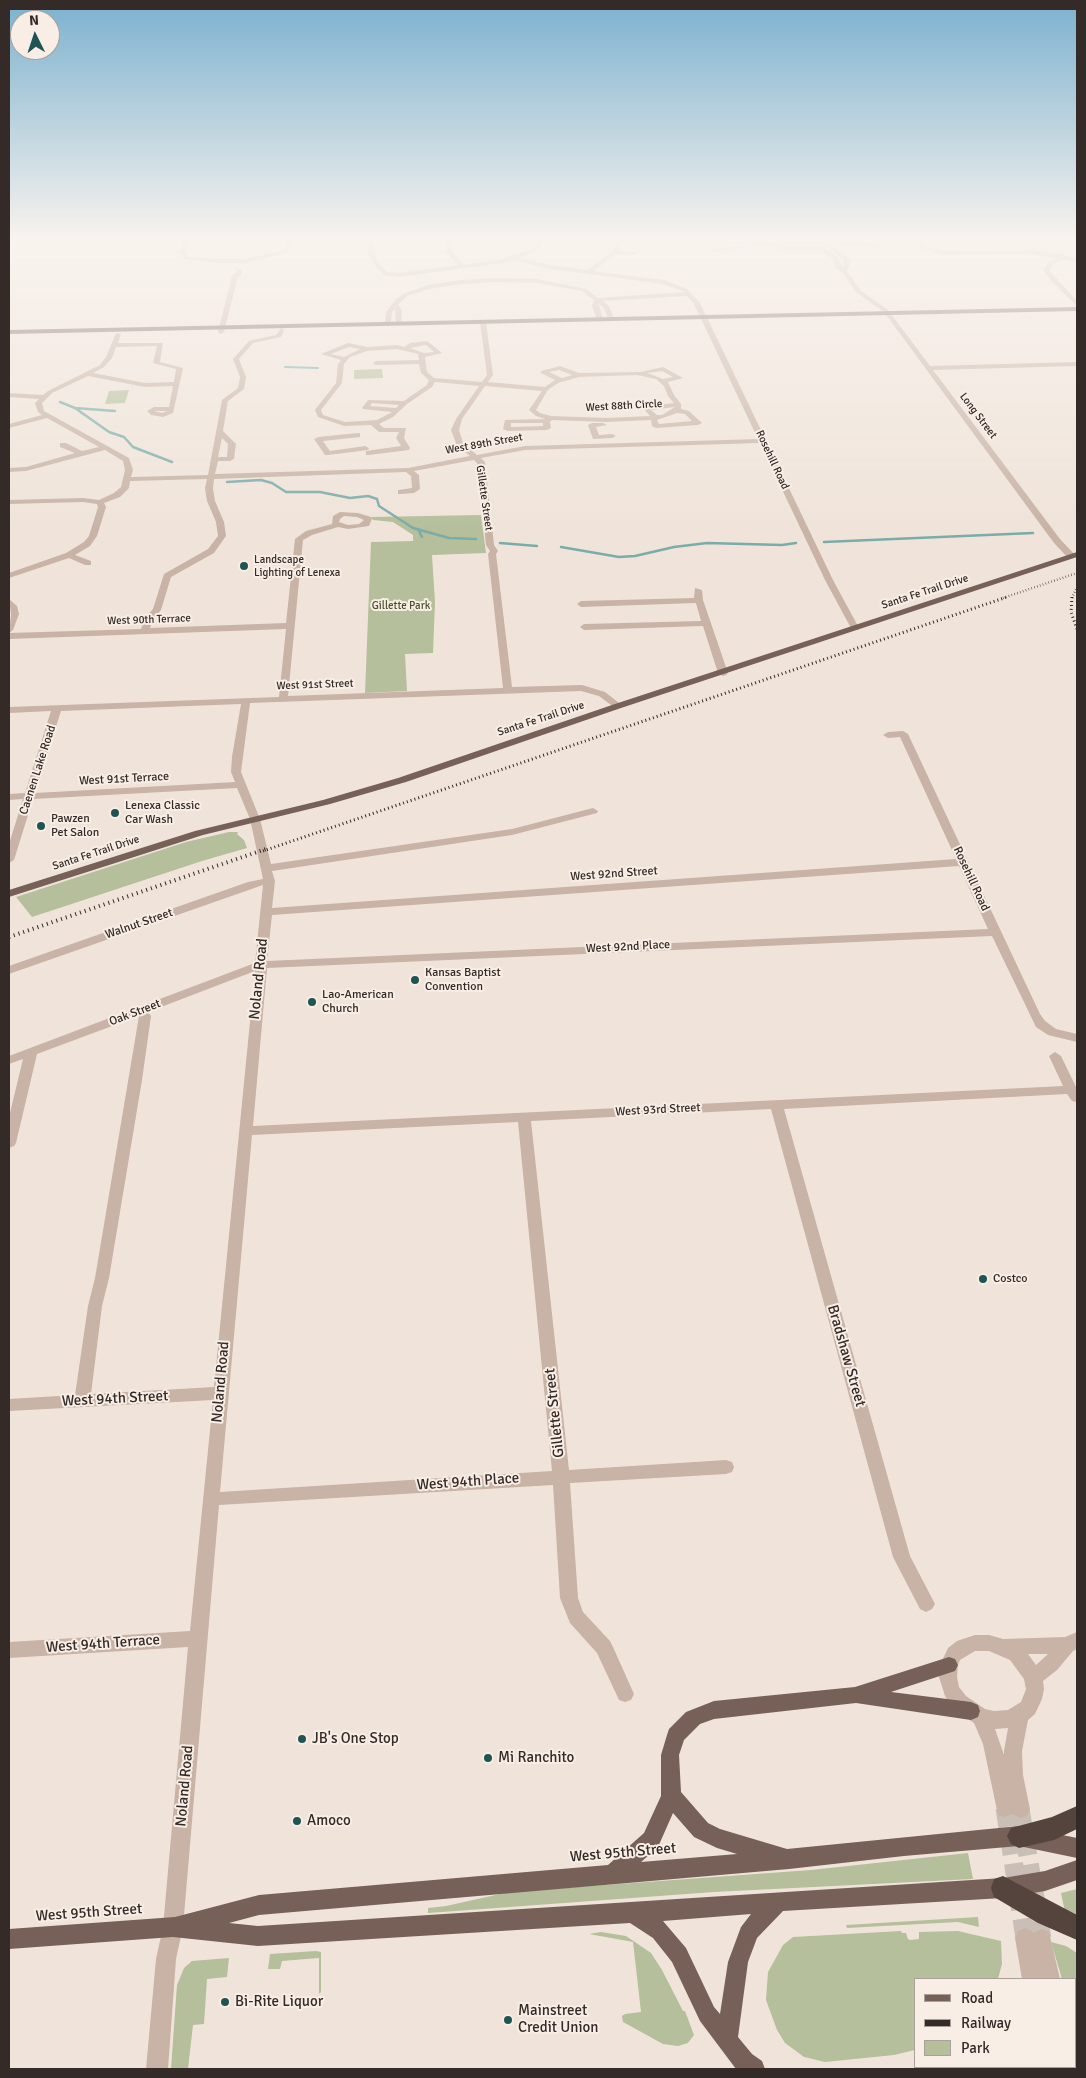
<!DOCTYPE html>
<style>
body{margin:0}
#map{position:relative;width:1086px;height:2078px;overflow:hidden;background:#f0e4da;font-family:Signika,sans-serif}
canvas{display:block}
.frame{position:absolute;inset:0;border:10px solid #342a27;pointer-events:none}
.legend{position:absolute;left:914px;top:1978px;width:162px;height:90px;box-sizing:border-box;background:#f8eee6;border:1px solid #aaa09a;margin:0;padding:6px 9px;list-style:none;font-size:15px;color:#342a27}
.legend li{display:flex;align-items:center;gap:10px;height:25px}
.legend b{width:25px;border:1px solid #aaa09a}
.north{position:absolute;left:10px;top:10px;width:50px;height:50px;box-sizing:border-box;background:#f8eee6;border:1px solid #aaa09a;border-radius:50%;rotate:356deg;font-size:14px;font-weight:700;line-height:20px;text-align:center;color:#342a27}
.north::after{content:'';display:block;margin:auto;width:18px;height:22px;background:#1e5453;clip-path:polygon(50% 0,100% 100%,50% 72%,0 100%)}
</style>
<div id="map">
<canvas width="1086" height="2078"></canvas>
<div class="frame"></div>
<ul class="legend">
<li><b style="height:6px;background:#766058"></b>Road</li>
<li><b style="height:6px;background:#342a27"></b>Railway</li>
<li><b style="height:14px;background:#b5bf9b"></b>Park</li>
</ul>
<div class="north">N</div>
</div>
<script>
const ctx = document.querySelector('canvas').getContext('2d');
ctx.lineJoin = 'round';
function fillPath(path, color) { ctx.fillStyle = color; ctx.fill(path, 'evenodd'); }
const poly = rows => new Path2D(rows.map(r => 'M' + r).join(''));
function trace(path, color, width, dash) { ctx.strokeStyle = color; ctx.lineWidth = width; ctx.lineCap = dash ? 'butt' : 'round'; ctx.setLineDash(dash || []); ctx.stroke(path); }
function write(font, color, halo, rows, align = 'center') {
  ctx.font = font + ' Signika,sans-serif'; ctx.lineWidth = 4; ctx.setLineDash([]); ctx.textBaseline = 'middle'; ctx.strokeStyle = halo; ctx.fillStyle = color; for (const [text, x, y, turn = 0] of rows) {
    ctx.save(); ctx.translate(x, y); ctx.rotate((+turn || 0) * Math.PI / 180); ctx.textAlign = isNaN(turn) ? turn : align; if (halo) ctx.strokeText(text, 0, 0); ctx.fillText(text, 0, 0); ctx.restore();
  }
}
fillPath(poly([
 [382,369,383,378,354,379,354,370],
 [129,390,125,403,105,404,109,391],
 [481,515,486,553,432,555,435,602,433,653,405,654,407,691,365,693,371,542,413,541,413,535,393,522,373,520,371,517],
 [229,832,238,832,237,834,244,840,247,848,202,861,32,917,16,897,186,842],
 [968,1853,973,1879,714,1892,428,1913,428,1908,446,1906,509,1892,811,1870],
 [1077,1889,1077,1918,1065,1912,1061,1893],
 [978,1917,979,1927,958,1922,847,1928,846,1925],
 [901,1931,902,1933,906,1933,908,1939,910,1940,919,1939,919,1932,958,1931,1001,1941,1002,1964,998,1979,915,1979,915,2050,894,2055,825,2062,804,2057,785,2043,777,2030,766,2000,768,1972,783,1945,793,1937],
 [601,1932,626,1936,651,1953,662,1970,683,2011,685,2011,694,2035,688,2043,678,2046,663,2044,623,2022,622,2016,625,2014,641,2012,633,1942,589,1934],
 [1051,1942,1066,1946,1077,1953,1077,2041,1075,2035,1075,1979,1062,1979],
 [316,1951,321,1952,321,1992,319,1994,319,1958,282,1961,280,1969,268,1969,270,1954],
 [229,1958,227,1977,207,1979,204,2024,193,2025,188,2069,171,2069,177,1985,184,1968,192,1961]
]), '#b5bf9b');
trace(poly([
 [1074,239,1077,243],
 [285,367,318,368]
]), '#7aacaa', 2);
trace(poly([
 [60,402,75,408,109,432,124,437,133,447,172,462],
 [75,408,115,411],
 [227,482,261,480,272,483,286,492,320,492,350,498,368,496,377,499,379,506,413,528,449,538,476,539],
 [418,529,422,537],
 [824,542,1033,533],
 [500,543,537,546],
 [561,547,619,557,635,556,674,547,707,543,782,545,796,543]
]), '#7aacaa', 2.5);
trace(poly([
 [1005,1808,1025,1938],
 [1020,1809,1042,1939]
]), '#cabfb6', 19, [19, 9]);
fillPath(poly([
 [184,239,190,239,186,251,188,257,218,259,244,259,282,251,286,247,288,239,294,239,292,248,286,253,244,263,218,263,184,259,180,251,184,239],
 [366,239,372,239,375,256,380,265,388,272,398,273,458,265,446,252,446,239,452,239,452,252,464,265,502,259,530,250,538,243,538,239,544,239,543,244,534,252,518,258,551,265,587,270,613,251,618,239,624,239,618,251,635,252,637,255,616,254,593,271,664,280,687,289,700,303,833,580,859,628,858,630,852,630,825,580,760,443,525,450,481,458,485,462,494,545,498,551,496,554,512,687,582,685,605,692,623,706,621,708,615,708,599,696,581,691,250,703,241,772,260,819,271,864,512,829,593,808,598,811,597,813,512,835,272,871,275,881,272,908,956,859,900,737,888,738,883,735,888,732,903,731,908,734,1040,1014,1045,1021,1056,1029,1077,1034,1077,1042,1048,1035,1036,1027,992,936,267,968,253,1126,1063,1086,1049,1056,1055,1052,1061,1056,1077,1089,1077,1102,1072,1101,1067,1094,784,1109,910,1556,935,1604,932,1609,926,1612,920,1609,893,1557,771,1109,531,1121,569,1470,726,1460,732,1462,734,1467,732,1472,726,1474,570,1483,578,1598,583,1612,610,1641,613,1647,634,1694,631,1700,625,1702,619,1700,597,1653,570,1623,560,1598,553,1485,219,1505,183,1927,176,1959,168,2069,146,2069,156,1959,163,1927,188,1647,9,1658,9,1642,190,1631,213,1400,9,1411,9,1399,75,1395,88,1306,95,1278,139,1016,37,1054,16,1143,14,1146,9,1148,9,1117,23,1059,9,1064,9,1056,255,963,263,885,9,974,9,966,248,882,263,879,250,819,237,788,33,799,14,860,9,863,9,844,23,799,9,800,9,794,25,793,51,711,9,713,9,707,279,697,286,629,9,639,9,633,141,629,145,618,153,609,164,574,208,549,218,536,216,522,207,501,205,488,207,479,130,481,129,488,120,497,104,503,106,507,97,536,90,546,75,555,91,561,91,565,85,565,69,558,9,578,9,573,66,553,84,542,89,536,98,507,97,504,83,502,9,504,9,500,83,498,99,500,114,493,121,487,125,470,123,461,105,450,26,471,9,472,9,468,26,467,75,453,60,447,60,443,66,443,82,451,99,447,47,418,9,428,9,424,42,415,38,412,35,403,39,399,9,397,9,393,43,395,48,391,100,365,106,357,116,333,121,334,118,343,163,343,160,362,183,368,173,413,163,417,151,415,147,411,154,407,169,407,173,386,145,387,88,376,52,393,42,403,44,411,129,458,133,470,131,477,208,475,222,400,238,388,240,377,233,359,249,341,276,335,281,328,284,330,281,337,253,343,239,359,246,377,244,389,228,401,223,431,236,444,234,459,230,461,218,461,215,474,408,468,470,456,457,446,451,430,456,419,479,386,435,382,432,387,407,404,393,417,379,424,384,428,406,428,404,438,410,448,409,450,369,455,366,455,366,451,401,446,396,438,399,432,379,432,371,425,344,426,318,417,315,410,336,383,338,364,341,360,321,354,348,343,368,347,397,345,404,347,410,343,427,341,442,353,425,357,427,372,434,378,482,382,487,375,480,322,483,320,486,322,493,375,488,382,545,387,555,380,541,373,541,371,560,366,579,373,641,372,663,367,683,378,668,382,674,395,681,404,681,409,689,411,702,423,698,425,656,428,652,426,651,420,607,422,552,420,550,422,551,428,547,430,507,431,503,429,505,420,545,419,536,416,529,410,542,391,485,386,462,419,459,430,463,443,477,455,525,446,758,439,694,304,687,296,603,301,609,306,614,319,609,320,603,307,599,304,603,320,600,322,597,320,592,306,594,300,582,291,537,283,494,282,461,284,429,289,407,296,398,305,402,310,401,325,396,324,395,309,392,312,391,324,388,326,385,324,386,312,396,299,403,294,428,285,461,280,494,278,537,279,586,289,598,298,684,292,683,291,663,284,551,269,513,260,503,263,398,277,386,276,376,267,369,256,366,239],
 [426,345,434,352,424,353,410,348,426,345],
 [157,346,153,363,176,369,174,382,145,383,93,373,104,367,112,358,116,347,157,346],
 [349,347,360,349,344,357,331,354,349,347],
 [397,349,418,354,419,360,376,361,373,363,376,365,419,364,421,373,429,380,427,385,404,401,368,400,362,408,363,409,392,412,377,420,345,422,323,415,321,410,342,383,344,364,350,357,367,351,397,349],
 [559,370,572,375,562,378,549,372,559,370],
 [662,371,673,377,663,379,647,373,662,371],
 [637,375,656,379,664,386,668,396,674,403,644,407,643,408,650,416,607,418,551,416,540,413,536,410,548,390,558,383,579,377,637,375],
 [372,403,399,405,396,408,370,406,372,403],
 [675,407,662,415,657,415,651,410,675,407],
 [154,411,167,411,162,413,154,411],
 [677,413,685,414,692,421,659,424,657,420,677,413],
 [511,423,543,423,543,426,511,427,511,423],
 [222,438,228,444,227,457,218,457,222,438],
 [474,460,477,463,486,545,490,551,488,554,503,688,288,696,303,540,312,535,338,527,348,529,369,526,372,519,371,517,358,513,340,512,333,516,332,524,306,531,295,539,286,623,150,628,153,619,161,610,171,577,214,553,226,536,224,522,215,501,213,488,214,479,406,472,411,476,412,488,398,490,398,494,401,494,414,493,420,489,419,475,414,471,474,460],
 [344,516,357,517,364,520,359,524,348,525,339,522,340,519,344,516],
 [241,704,232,757,231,772,235,782,35,793,61,711,241,704],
 [959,866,988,929,267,961,272,915,959,866],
 [255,971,214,1387,91,1394,102,1306,109,1278,142,1080,151,1016,148,1012,255,971],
 [518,1122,552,1471,220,1492,252,1135,518,1122],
 [744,239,785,246,820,247,830,244,849,258,851,262,847,271,861,291,888,310,930,366,1077,362,1077,366,933,370,1060,539,1074,554,1074,558,1068,558,1054,543,884,312,857,293,842,272,836,268,832,258,820,251,785,250,762,245,711,252,708,250,757,244,744,239],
 [828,247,844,260,843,268,837,256,825,249,828,247],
 [911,239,917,239,926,247,945,251,1032,250,1065,255,1077,259,1077,263,1063,260,1053,264,1049,270,1077,301,1077,306,1051,281,1043,270,1049,262,1057,259,1032,254,945,255,922,249,911,239],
 [830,240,878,244,881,246,878,248,828,243,830,240],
 [234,267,243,270,241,275,238,277,224,332,221,334,218,332,232,276,237,271,234,267],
 [592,423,603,423,607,425,596,427,599,435,612,434,616,436,612,438,593,439,588,425,592,423],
 [357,433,360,433,360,437,323,441,330,451,365,446,369,448,368,450,328,455,325,455,314,439,318,437,357,433],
 [695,588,702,590,703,600,728,673,726,675,723,676,718,673,703,626,584,630,580,627,584,624,701,621,696,603,581,607,577,604,581,601,694,598,695,588],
 [9,599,17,606,19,614,13,630,9,633,11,614,9,599],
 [1077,1632,1077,1649,1073,1651,1057,1670,1043,1681,1044,1689,1042,1699,1035,1714,1028,1720,1022,1751,1023,1775,1030,1809,1027,1816,1020,1818,1012,1814,1005,1817,998,1815,983,1744,974,1723,952,1708,945,1696,939,1677,940,1665,948,1648,957,1641,975,1635,989,1635,1003,1639,1065,1637,1077,1632],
 [975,1651,989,1651,1010,1660,1024,1679,1026,1689,1021,1702,1008,1710,994,1711,985,1709,966,1696,959,1687,957,1677,958,1665,960,1660,975,1651],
 [1028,1654,1048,1654,1036,1665,1028,1654],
 [1008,1728,1004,1751,1004,1755,995,1729,1008,1728],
 [1025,1928,1032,1931,1034,1934,1035,1932,1042,1929,1049,1932,1060,1979,1022,1979,1015,1938,1018,1931,1025,1928],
 [1075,2047,1077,2048,1077,2069,1068,2069,1067,2067,1075,2067,1075,2047],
 [987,2067,1010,2067,1009,2069,986,2069,987,2067]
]), '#c8b3a6');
fillPath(poly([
 [1077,307,1077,311,9,334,9,330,1077,307],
 [1077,552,1077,557,621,708,406,782,330,804,203,835,9,897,9,890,195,831,323,800,398,778,615,704,1077,552],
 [949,1657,955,1659,958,1665,955,1671,891,1692,971,1702,978,1705,980,1711,978,1717,971,1720,856,1703,714,1719,700,1724,684,1740,679,1755,681,1792,708,1823,720,1829,787,1849,1019,1826,1077,1838,1077,1858,1019,1846,904,1856,789,1869,259,1915,229,1923,258,1926,1003,1878,1045,1871,1077,1860,1077,1880,1045,1891,1003,1898,783,1911,757,1938,748,1962,738,2037,752,2054,762,2061,765,2069,736,2069,700,2021,672,1962,653,1938,630,1923,258,1946,173,1937,9,1949,9,1929,175,1917,259,1895,608,1865,644,1833,661,1796,661,1755,667,1735,669,1729,686,1712,714,1701,855,1687,949,1657],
 [673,1813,694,1837,717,1848,737,1854,641,1862,658,1847,673,1813],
 [751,1914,741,1927,728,1962,720,2014,714,2007,686,1948,663,1921,751,1914],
 [948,2067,978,2067,977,2069,947,2069,948,2067]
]), '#766058');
fillPath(poly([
 [1077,1806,1077,1829,1054,1840,1019,1848,1011,1844,1007,1836,1011,1828,1052,1817,1077,1806],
 [1003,1876,1077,1915,1077,1940,1038,1923,994,1897,991,1888,994,1879,1003,1876]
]), '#55433e');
trace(poly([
 [1003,598,1077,573],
 [1072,598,1077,587]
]), '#342a27', 2.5, [0.5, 2.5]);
trace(poly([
 [1072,597,1071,612,1077,629],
 [263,851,1007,597]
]), '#342a27', 3, [1, 3]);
trace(poly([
 [9,937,266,849]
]), '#342a27', 4, [1, 4]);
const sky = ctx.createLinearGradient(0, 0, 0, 530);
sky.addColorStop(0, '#7cb1cf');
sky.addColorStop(0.45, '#f8f3ee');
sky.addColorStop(1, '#f8f3ee00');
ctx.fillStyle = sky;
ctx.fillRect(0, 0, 1086, 530);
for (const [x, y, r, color] of [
 [244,566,5,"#1e5453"],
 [115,813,5,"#1e5453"],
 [41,826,5,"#1e5453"],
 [415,980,5,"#1e5453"],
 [312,1002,5,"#1e5453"],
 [983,1279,5,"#1e5453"],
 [302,1739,5,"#1e5453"],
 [488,1758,5,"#1e5453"],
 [297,1821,5,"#1e5453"],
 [225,2002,5,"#1e5453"],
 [508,2020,5,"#1e5453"]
]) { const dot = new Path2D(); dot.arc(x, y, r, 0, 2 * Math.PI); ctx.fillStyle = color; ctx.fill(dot); trace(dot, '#f8eee6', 2); }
write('11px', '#342a27', '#f8eee6', [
 ["West 88th Circle",624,406,-3],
 ["Long Street",978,416,53],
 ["West 89th Street",484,444,-10],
 ["Rosehill Road",772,460,65],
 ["Gillette Street",484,498,82],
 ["Santa Fe Trail Drive",925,592,-18],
 ["West 90th Terrace",149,620,-2],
 ["West 91st Street",315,685,-2],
 ["Santa Fe Trail Drive",541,719,-18],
 ["Santa Fe Trail Drive",96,853,-18]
]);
write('11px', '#342a27', '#f8eee6', [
 ["Landscape",254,560],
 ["Lighting of Lenexa",254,573]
], 'left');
write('11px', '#47512c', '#f8eee6', [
 ["Gillette Park",401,606]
]);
write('12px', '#342a27', '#f8eee6', [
 ["Caenen Lake Road",38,770,-72],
 ["West 91st Terrace",124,779,-3],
 ["West 92nd Street",614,874,-4],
 ["Rosehill Road",971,879,65],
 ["Walnut Street",139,924,-19],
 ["West 92nd Place",628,947,-3],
 ["Oak Street",135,1013,-21],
 ["West 93rd Street",658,1110,-3]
]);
write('12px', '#342a27', '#f8eee6', [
 ["Lenexa Classic",125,806],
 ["Car Wash",125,820],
 ["Pawzen",51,819],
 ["Pet Salon",51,833],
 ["Kansas Baptist",425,973],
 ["Convention",425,987],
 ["Lao-American",322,995],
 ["Church",322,1009],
 ["Costco",993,1279]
], 'left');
write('15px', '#342a27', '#f8eee6', [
 ["Noland Road",259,979,-84],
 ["Bradshaw Street",846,1356,74],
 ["Noland Road",221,1382,-85],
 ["West 94th Street",115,1399,-3],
 ["Gillette Street",555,1413,-96],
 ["West 94th Place",468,1482,-4],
 ["West 94th Terrace",103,1644,-4],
 ["Noland Road",185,1786,-85],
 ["West 95th Street",623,1853,-5],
 ["West 95th Street",89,1913,-4]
]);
write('15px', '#342a27', '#f8eee6', [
 ["JB's One Stop",312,1739],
 ["Mi Ranchito",498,1758],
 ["Amoco",307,1821],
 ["Bi-Rite Liquor",235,2002],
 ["Mainstreet",518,2011],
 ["Credit Union",518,2028]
], 'left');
</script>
